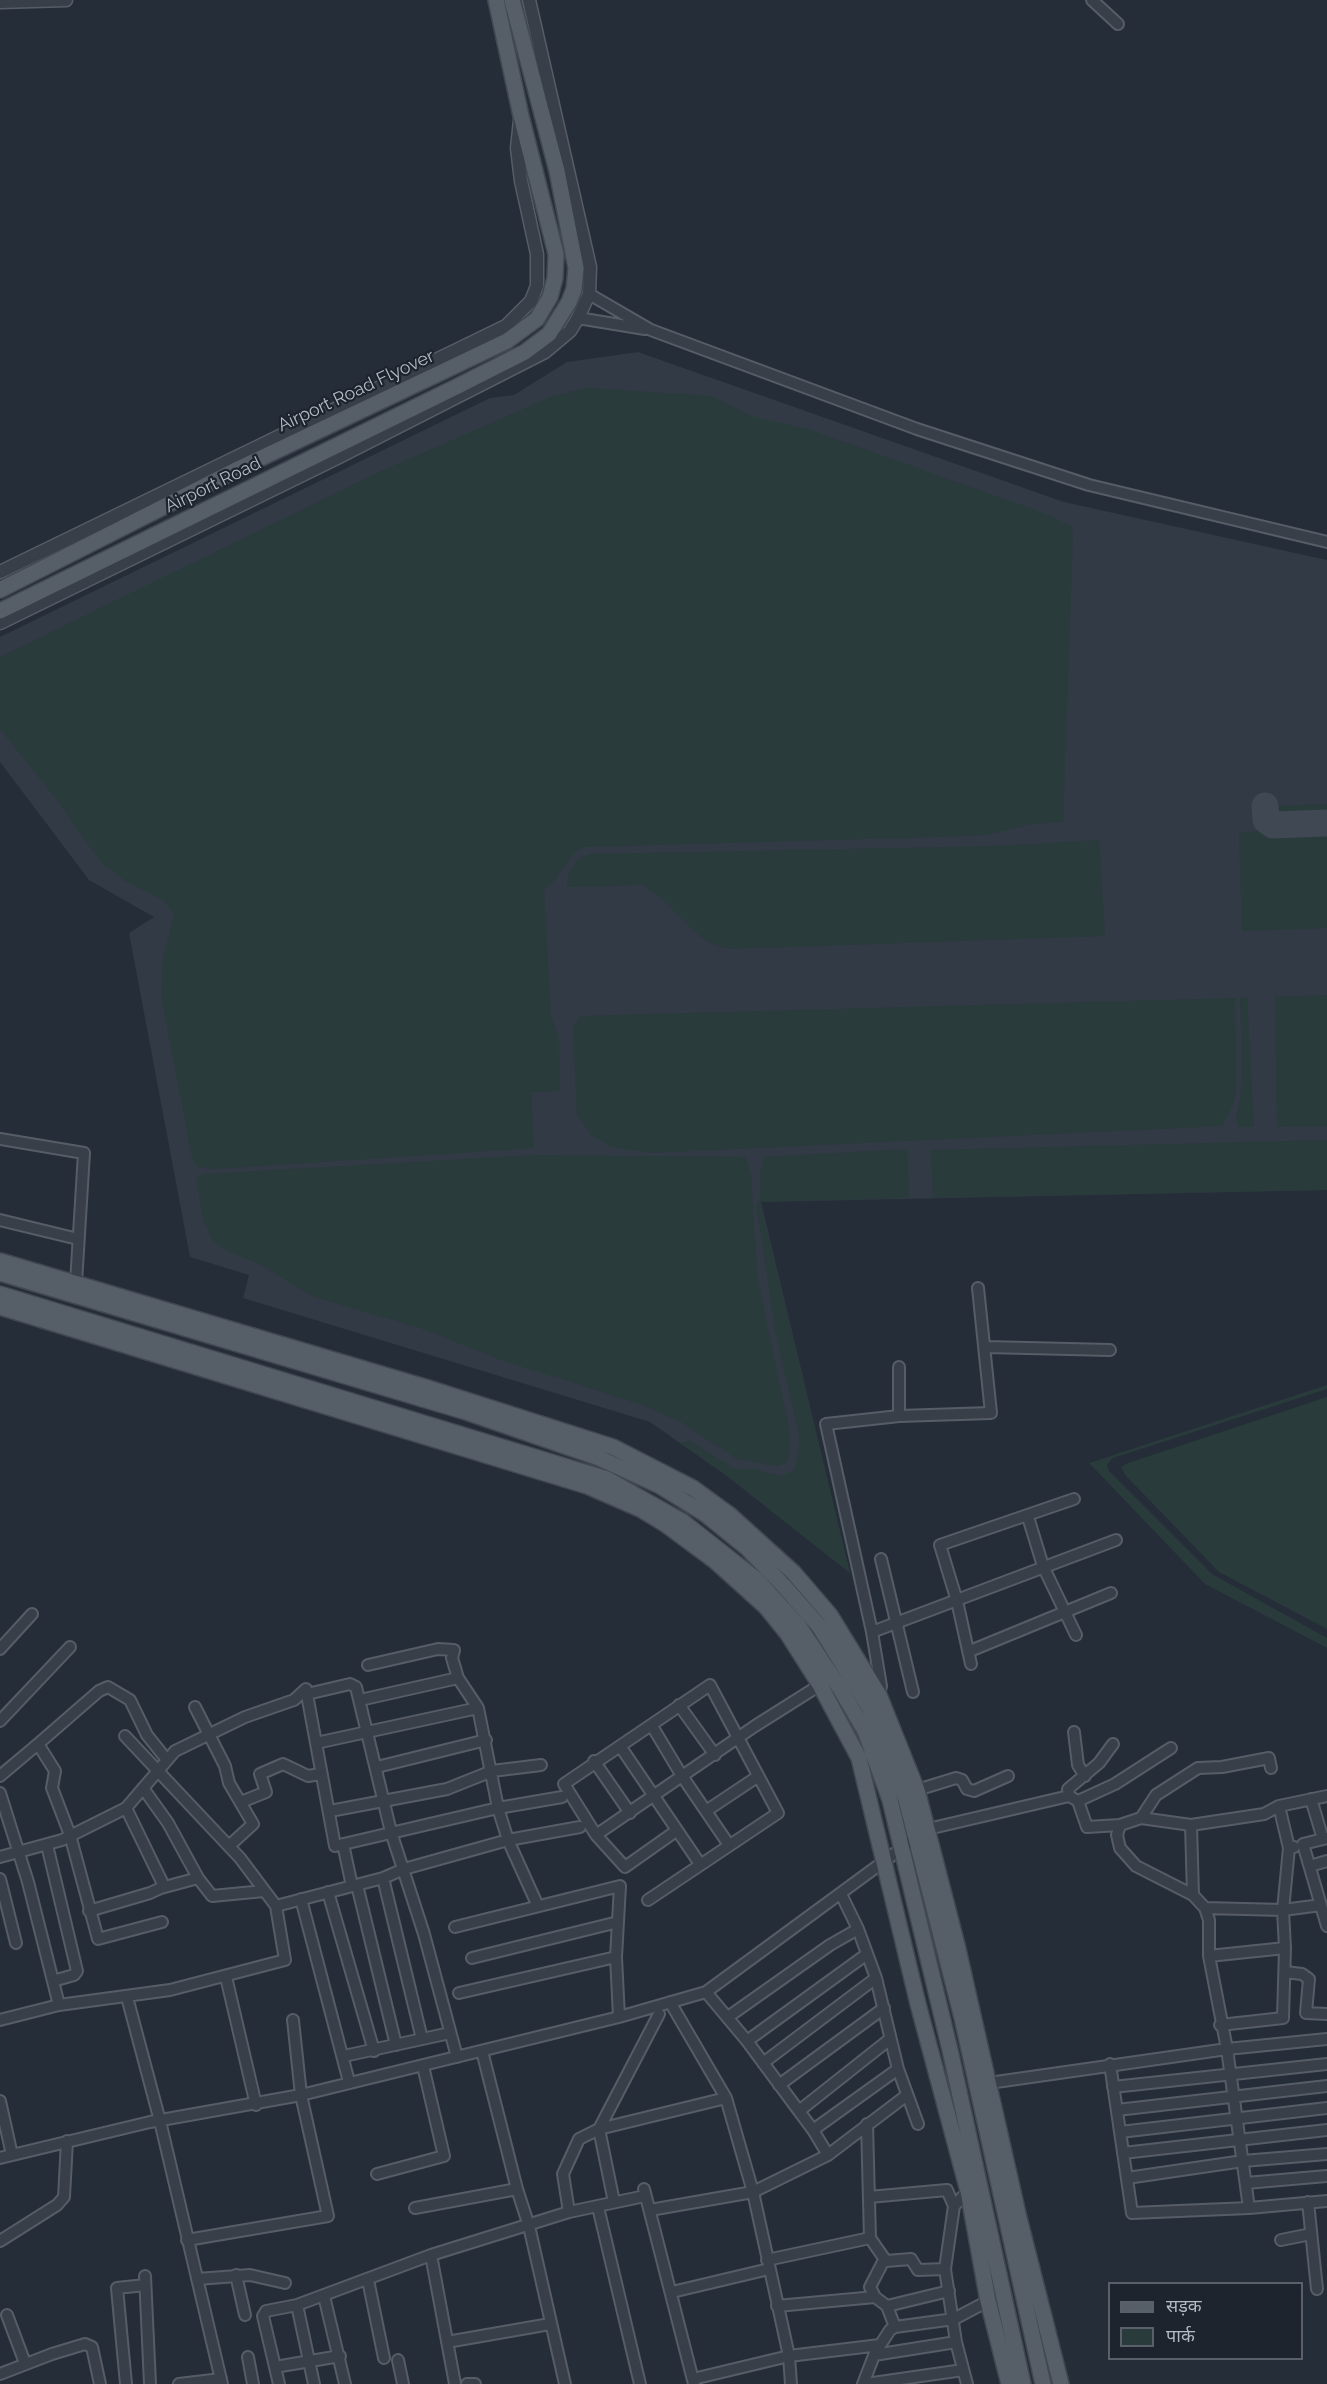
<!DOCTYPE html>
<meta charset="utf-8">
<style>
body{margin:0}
#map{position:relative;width:1327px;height:2384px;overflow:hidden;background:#252d38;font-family:Raleway,"Noto Sans Devanagari",sans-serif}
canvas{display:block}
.legend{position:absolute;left:1108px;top:2282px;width:195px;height:78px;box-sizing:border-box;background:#1d242d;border:2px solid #596069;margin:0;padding:8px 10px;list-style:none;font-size:18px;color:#b3bac4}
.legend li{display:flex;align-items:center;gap:12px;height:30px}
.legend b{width:30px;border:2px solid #596069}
</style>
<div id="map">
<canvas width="1327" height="2384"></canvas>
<ul class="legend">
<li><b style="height:8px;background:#565e68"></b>सड़क</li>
<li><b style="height:16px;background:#293b3b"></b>पार्क</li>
</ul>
</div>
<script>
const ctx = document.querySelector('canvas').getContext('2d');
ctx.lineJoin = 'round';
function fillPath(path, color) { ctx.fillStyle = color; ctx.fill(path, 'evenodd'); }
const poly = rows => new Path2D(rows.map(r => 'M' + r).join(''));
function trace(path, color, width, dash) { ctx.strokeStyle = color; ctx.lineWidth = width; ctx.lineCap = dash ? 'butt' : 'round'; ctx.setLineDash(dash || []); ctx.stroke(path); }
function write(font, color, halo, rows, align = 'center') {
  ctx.font = font + ' Raleway,sans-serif'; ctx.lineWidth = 4.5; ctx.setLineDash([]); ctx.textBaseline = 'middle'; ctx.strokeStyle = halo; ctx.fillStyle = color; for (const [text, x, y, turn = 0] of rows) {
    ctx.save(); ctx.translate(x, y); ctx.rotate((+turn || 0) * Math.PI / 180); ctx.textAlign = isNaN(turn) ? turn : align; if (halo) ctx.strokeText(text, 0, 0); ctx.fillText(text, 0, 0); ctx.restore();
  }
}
fillPath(poly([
 [638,352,1064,502,1327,560,1327,1190,761,1202,850,1573,727,1476,650,1422,243,1298,249,1275,190,1257,129,933,154,917,89,880,0,762,0,637,490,398,514,395,567,362]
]), '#323a45');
fillPath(poly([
 [587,388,711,396,752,416,811,430,1049,515,1071,526,1073,534,1063,822,1033,824,991,834,971,836,584,847,574,853,554,881,544,888,551,1016,559,1039,560,1091,531,1092,534,1148,215,1169,198,1167,193,1162,161,996,163,959,174,914,163,900,125,881,100,861,55,798,0,729,0,657,377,473,553,396],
 [1327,804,1327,817,1284,819,1275,815,1273,811,1273,806],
 [1327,829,1327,928,1242,931,1239,832],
 [1099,840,1105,936,730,949,714,945,698,935,658,895,641,885,567,887,567,878,576,862,581,857,592,854,997,846],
 [1327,995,1327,1126,1277,1127,1275,997],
 [1247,997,1254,1127,1238,1127,1236,1117,1240,1100,1242,1064,1240,998],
 [1235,998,1236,1091,1233,1105,1222,1126,652,1153,611,1147,592,1136,577,1115,573,1035,573,1026,580,1016],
 [1327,1140,1327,1190,933,1198,931,1150],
 [907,1149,909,1198,760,1202,850,1573,727,1476,680,1443,691,1441,735,1469,752,1469,782,1476,794,1470,798,1455,800,1441,775,1330,757,1209,757,1203,760,1201,760,1172,764,1157],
 [536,1155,745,1157,751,1175,758,1281,790,1433,790,1454,787,1463,777,1466,737,1459,681,1422,640,1404,501,1360,420,1328,311,1296,258,1263,231,1253,212,1240,203,1219,196,1178,204,1174],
 [1327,1385,1327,1389,1113,1458,1107,1465,1109,1471,1212,1574,1327,1638,1327,1648,1205,1584,1089,1463],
 [1327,1397,1327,1629,1219,1572,1125,1475,1121,1467,1128,1463]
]), '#293b3b');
trace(poly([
 [1265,806,1266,820,1273,825,1327,823]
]), '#404854', 27);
const minor = poly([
 [1092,0,1118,24],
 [589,294,651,330,917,429,1089,485,1327,542],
 [578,318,645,329],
 [0,1139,84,1153,76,1283],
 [0,1220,78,1239],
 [986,1347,1110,1350],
 [899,1416,899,1367],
 [1028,1517,1043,1566,1076,1635],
 [881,1559,913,1692],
 [872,1632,1116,1540],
 [0,1649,32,1614],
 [970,1651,1111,1593],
 [971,1664,957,1601,940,1545,1074,1499],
 [368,1665,438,1649,454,1650,452,1658,458,1678,478,1708,498,1808,508,1840,537,1904],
 [307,1694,350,1684,356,1687,391,1832,424,1934,457,2057],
 [879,1694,881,1686,872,1632,826,1424,899,1416,991,1413,978,1288],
 [360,1700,458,1678],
 [679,1705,715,1755],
 [195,1707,225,1766,229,1783,253,1824,229,1846],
 [0,1721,70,1647],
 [652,1726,682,1776,729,1845],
 [1074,1732,1078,1765,1085,1776],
 [125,1736,240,1858,276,1906,383,1878,404,1869,508,1840,580,1827],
 [316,1743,478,1708],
 [620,1746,700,1864],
 [594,1761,630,1813],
 [377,1767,486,1740],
 [0,1776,38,1744],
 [143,1788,168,1823,198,1878,212,1896,264,1891],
 [917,1790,956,1778,962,1780,967,1789,974,1791,1008,1776],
 [0,1793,28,1882,59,2005],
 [1069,1796,1068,1789,1099,1763,1113,1744],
 [1311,1799,1323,1839],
 [1078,1801,1115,1784,1171,1748],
 [241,1802,266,1792,260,1774,283,1764,308,1776,321,1774],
 [1279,1806,1289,1848,1294,1847],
 [330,1811,447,1789,492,1771,541,1765],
 [706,1811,757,1777],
 [1141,1818,1156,1795,1198,1768,1222,1767,1269,1758,1271,1768],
 [1191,1825,1193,1895],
 [596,1835,755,1726,820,1685],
 [1327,1838,1303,1844,1327,1926],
 [343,1844,352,1886],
 [47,1845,77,1971,74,1975,53,1981],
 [0,1857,62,1840,126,1808,175,1751,245,1717,294,1700,306,1689,335,1846,498,1808,562,1797],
 [1310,1866,1327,1861],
 [383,1878,422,2039],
 [0,1879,16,1943],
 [357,1885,396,2045],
 [161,1888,198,1878],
 [328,1892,374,2051],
 [841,1894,858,1929,876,1978,898,2069,918,2124],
 [301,1899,349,2082],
 [648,1900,778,1813,710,1685,564,1784,596,1835,625,1867,676,1831],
 [1321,1905,1283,1910,1205,1908,1193,1895,1136,1866,1120,1848,1117,1835,1120,1825,1141,1818,1191,1825,1264,1814,1279,1806,1327,1796],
 [1205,1908,1209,1920,1209,1956,1227,2049,1249,2208],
 [89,1911,150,1893,161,1888,163,1884,126,1808],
 [162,1922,98,1939,70,1835,52,1788,55,1771,38,1744,99,1691,108,1687,130,1700,147,1735,167,1760],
 [455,1927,620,1886,616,1957,619,2017],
 [1209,1956,1285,1948],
 [472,1958,618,1922],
 [1285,1972,1302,1974,1309,1979,1306,2013,1327,2014],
 [226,1977,256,2105],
 [706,1992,747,2041,813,2130,828,2155],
 [459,1993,616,1957],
 [127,1997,160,2121,222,2384],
 [670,2002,726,2098,753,2192,789,2356,791,2384],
 [728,2017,830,1945,858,1929],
 [0,2020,59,2005,170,1990,285,1960,276,1906],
 [1220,2025,1283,2018,1285,1948,1283,1910,1289,1848],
 [747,2041,867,1954],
 [482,2051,517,2189,529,2226,565,2384],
 [344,2056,450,2033],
 [763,2063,876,1978],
 [1110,2064,1132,2213,1249,2208,1327,2201],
 [989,2083,1227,2049,1327,2039],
 [779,2085,884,2008],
 [1113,2087,1327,2064],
 [0,2101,12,2155],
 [1117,2110,1327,2086],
 [799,2111,890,2039],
 [867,2124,870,2238,886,2261,911,2259,918,2270,945,2269,956,2342,967,2384],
 [813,2130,898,2069],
 [1120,2132,1327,2108],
 [1123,2153,1327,2130],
 [0,2158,150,2122,301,2095,619,2017,706,1992,928,1829,1069,1796,1078,1801,1087,1827,1120,1825],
 [377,2174,444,2156,423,2066],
 [1127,2178,1243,2161,1327,2154],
 [1246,2183,1327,2176],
 [644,2189,694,2384],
 [869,2197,947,2190,954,2206],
 [614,2202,599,2129,659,2014],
 [1308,2202,1317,2289],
 [598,2207,640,2384],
 [415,2208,517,2189],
 [650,2210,753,2192,828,2155,907,2095],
 [569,2212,563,2174,579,2139,599,2129,726,2098],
 [187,2240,328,2216,301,2095,293,2020],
 [1281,2240,1311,2234],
 [0,2241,57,2205,64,2197,67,2141],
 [431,2255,455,2384],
 [767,2260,870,2238],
 [945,2269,954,2206,968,2191],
 [236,2275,245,2315],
 [145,2276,150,2384],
 [197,2279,250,2275,285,2283],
 [368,2280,384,2358],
 [672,2292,769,2269],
 [324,2296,345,2384],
 [297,2305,314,2384],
 [777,2306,875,2297],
 [887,2306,949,2291],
 [7,2315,25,2363],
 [895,2327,954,2319,988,2301],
 [447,2342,550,2324],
 [874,2355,956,2342],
 [248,2357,253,2384],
 [398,2360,403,2384],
 [275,2367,340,2356],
 [0,2374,52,2354,85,2344,92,2347,100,2384],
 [693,2379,789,2356,880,2345],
 [126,2384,117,2288,145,2285],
 [179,2384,221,2379],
 [279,2384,263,2316,266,2311,297,2305,431,2255,569,2212,645,2196],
 [467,2384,475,2384],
 [863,2384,875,2353,890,2330,895,2327,887,2306,875,2297,870,2287,884,2260],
 [866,2384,963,2370]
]);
const tertiary = poly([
 [0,2,66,0],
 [0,572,506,326,531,301,537,286,537,254,521,181,517,148,520,120],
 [0,623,337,458,545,352,570,331,578,318,589,294,590,267,529,0]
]);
const primary = poly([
 [0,590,238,469,507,341,537,319,550,297,555,278,556,254,521,116,496,0],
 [0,611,456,387,525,352,549,334,569,302,574,289,576,268,557,171,512,0],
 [0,1261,428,1388,613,1447,693,1488,730,1515,794,1573,830,1615,879,1695,917,1790,957,1945,1018,2214,1061,2384],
 [0,1273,466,1412,599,1458,660,1486,705,1514,747,1548,783,1585,819,1626,869,1707,906,1799,962,2018,1043,2384],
 [0,1294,607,1479,682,1521,757,1580,798,1625,841,1690,865,1731,890,1800,950,2050,1023,2384],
 [0,1307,587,1486,642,1510,665,1524,715,1561,766,1607,787,1633,820,1685,859,1758,918,2004,968,2191,988,2301,1009,2384]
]);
trace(minor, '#565d66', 14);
trace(tertiary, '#565d66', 15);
trace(primary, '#414851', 18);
trace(minor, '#383f48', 10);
trace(tertiary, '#383f48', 12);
trace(primary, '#565e68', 15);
write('18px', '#b3bac4', '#1d242d', [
 ["Airport Road Flyover",356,391,-25],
 ["Airport Road",213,485,-26]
]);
</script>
